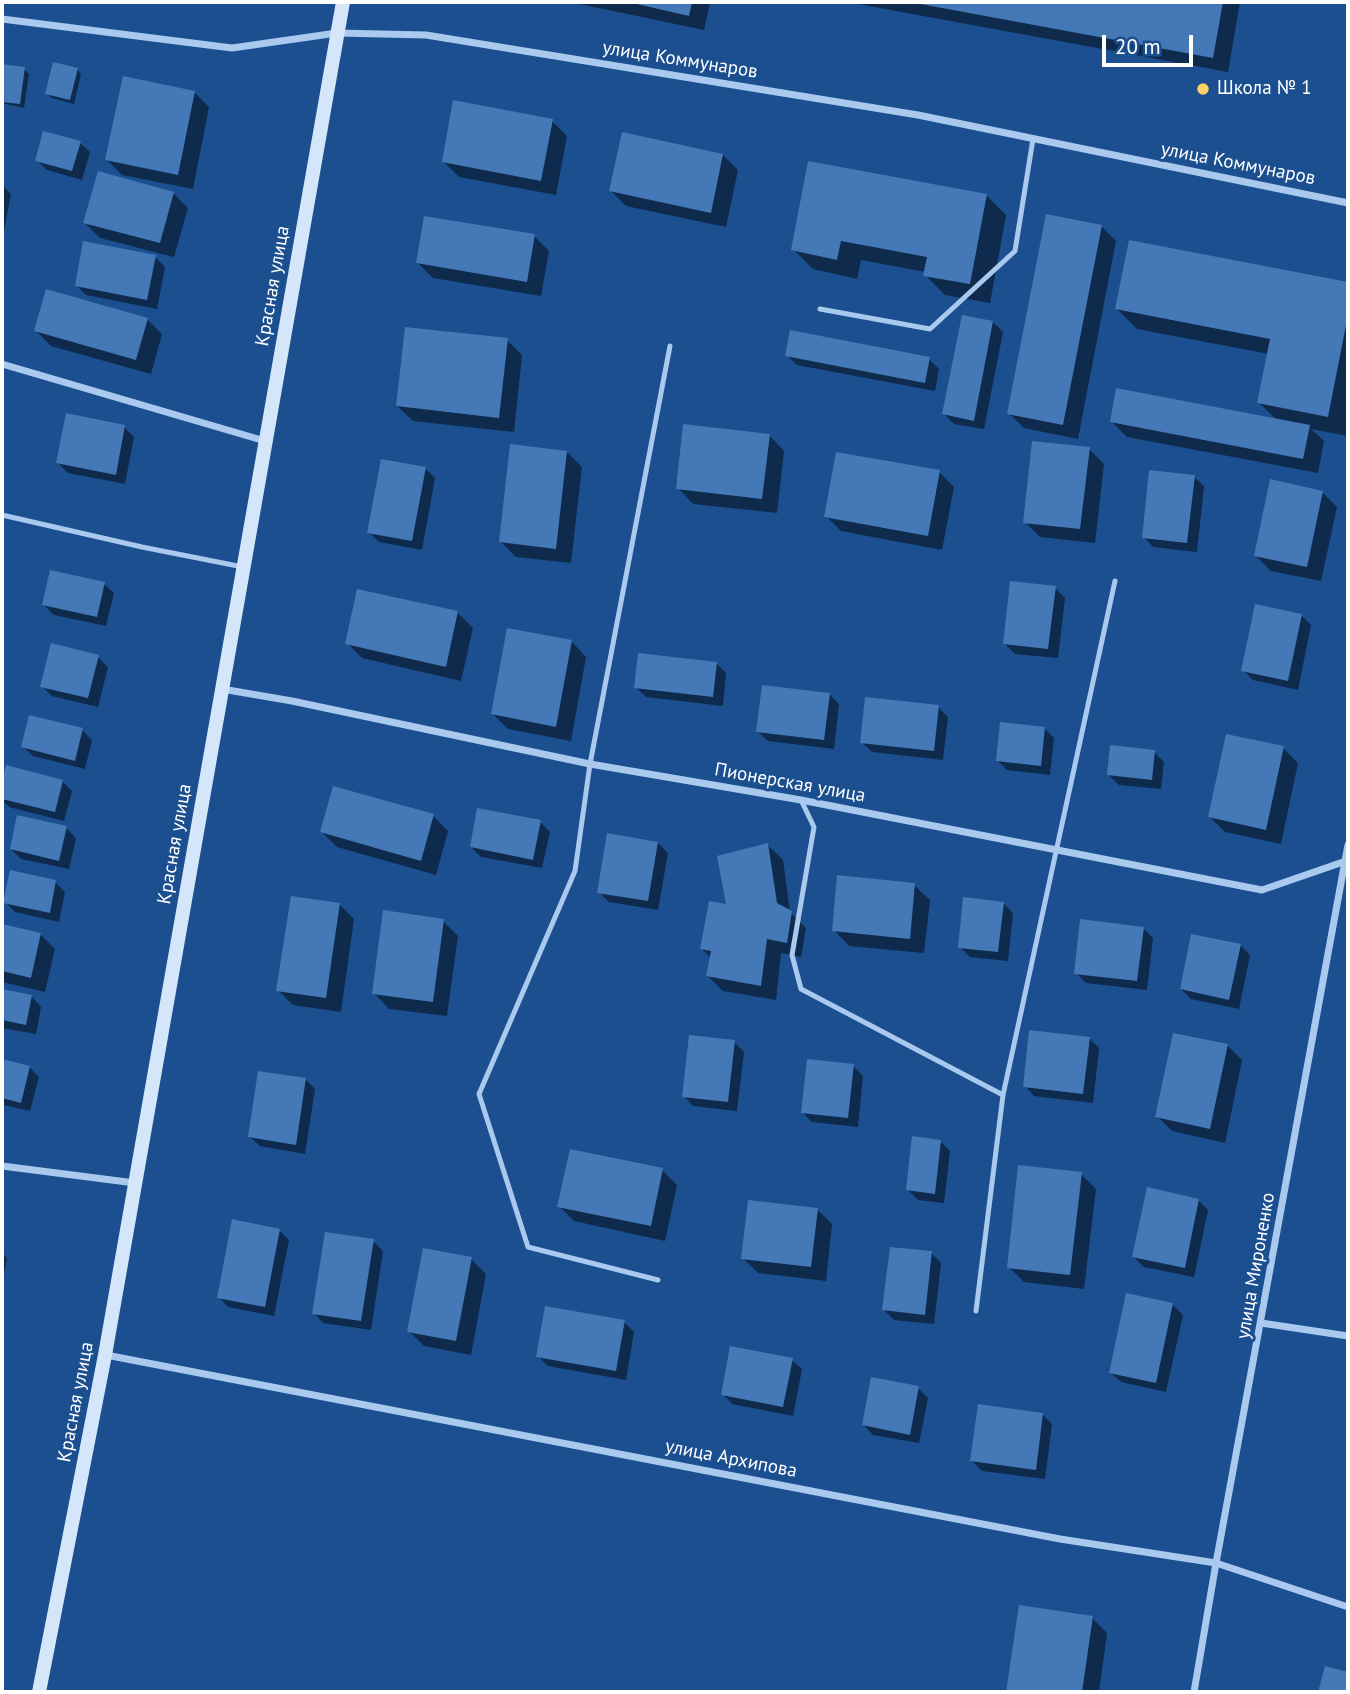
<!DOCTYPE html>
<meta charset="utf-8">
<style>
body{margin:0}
#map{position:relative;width:1350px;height:1694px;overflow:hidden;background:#1b4f8f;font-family:"PT Sans",sans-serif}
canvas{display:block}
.frame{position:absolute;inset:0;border:4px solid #fff;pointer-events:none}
.scale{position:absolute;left:1102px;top:35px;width:91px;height:32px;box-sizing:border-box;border:4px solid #fff;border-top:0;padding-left:9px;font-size:21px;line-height:24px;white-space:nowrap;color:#fff;-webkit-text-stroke:5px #1b4f8f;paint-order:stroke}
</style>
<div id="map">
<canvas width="1350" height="1694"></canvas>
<div class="frame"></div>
<div class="scale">20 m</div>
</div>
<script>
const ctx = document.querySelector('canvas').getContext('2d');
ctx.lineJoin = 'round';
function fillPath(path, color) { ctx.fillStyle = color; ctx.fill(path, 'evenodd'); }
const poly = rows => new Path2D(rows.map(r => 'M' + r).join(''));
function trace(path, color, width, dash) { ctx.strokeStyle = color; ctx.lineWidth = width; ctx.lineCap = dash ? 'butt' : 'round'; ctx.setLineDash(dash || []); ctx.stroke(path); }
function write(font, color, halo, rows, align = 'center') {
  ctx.font = font + ' "PT Sans",sans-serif'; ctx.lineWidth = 6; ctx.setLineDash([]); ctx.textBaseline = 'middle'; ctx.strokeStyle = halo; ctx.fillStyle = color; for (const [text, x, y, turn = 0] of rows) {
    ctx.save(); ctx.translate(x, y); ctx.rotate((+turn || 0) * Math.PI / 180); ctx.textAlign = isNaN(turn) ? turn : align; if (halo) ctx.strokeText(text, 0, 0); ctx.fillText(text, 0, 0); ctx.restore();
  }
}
fillPath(poly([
 [570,2,710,2,704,30],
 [847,2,1240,2,1228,72],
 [3,66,24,69,29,74,24,108,2,103],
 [77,69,81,74,74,104,52,98,47,94],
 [194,92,209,107,193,189,122,175,107,160],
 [552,121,567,136,556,195,459,177,444,162],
 [80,143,90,152,82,180,47,170,37,160],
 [723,155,738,170,726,227,626,206,611,191],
 [2,185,11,194,2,241],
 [173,193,188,208,174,257,100,238,85,223],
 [986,195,1006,215,990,303,945,295,925,275,926,272,861,260,857,279,813,269,793,249],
 [1101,226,1116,241,1078,439,1024,428,1009,413],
 [534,236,549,251,541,296,433,278,418,263],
 [1130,242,1348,284,1348,436,1311,429,1324,441,1318,473,1127,437,1112,422,1277,420,1259,403,1269,354,1137,329,1117,309],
 [155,257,165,267,157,309,86,295,76,285],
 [147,319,162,334,151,374,51,346,36,331],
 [993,322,1003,332,984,429,954,424,944,414],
 [507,340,522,355,514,432,413,421,397,406],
 [787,355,929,359,939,369,935,391,797,365],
 [124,427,134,437,125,484,68,473,58,463],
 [769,435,784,451,777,513,693,504,678,488],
 [1089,449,1104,464,1095,543,1040,537,1025,522],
 [567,452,582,467,571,563,516,557,501,542],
 [425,468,435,478,422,550,379,542,369,532],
 [939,472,954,487,942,550,841,531,826,516],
 [1194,477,1204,486,1197,552,1153,547,1144,537],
 [1322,492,1337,507,1321,581,1271,571,1256,556],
 [104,584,114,593,106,626,54,615,44,605],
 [1055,588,1065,598,1058,658,1015,654,1005,644],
 [359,591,458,613,473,628,461,681,362,658,347,643],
 [1302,616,1311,625,1298,690,1253,680,1243,670],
 [571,641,586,657,571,741,508,729,493,714],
 [98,657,108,667,98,707,52,696,42,686],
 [716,663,726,673,723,706,646,697,636,687],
 [829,694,839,704,834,749,768,741,758,732],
 [938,707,948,717,943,760,872,752,862,742],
 [1044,728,1054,738,1050,775,1007,770,997,760],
 [82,730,92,740,85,769,33,756,23,746],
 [1283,748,1298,763,1281,844,1225,832,1210,817],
 [1154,752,1164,762,1161,789,1119,785,1109,775],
 [7,767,62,781,72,791,64,821,9,807,2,800,2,788],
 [433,816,448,831,436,875,337,847,322,832],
 [540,822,550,832,542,868,481,857,471,847],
 [66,828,76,838,69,869,21,859,11,849],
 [658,843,668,853,658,910,609,902,599,892],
 [768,845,783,860,790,912,806,928,801,957,781,953,776,1000,723,991,708,976,712,959,702,949],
 [55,882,65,892,59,922,15,912,5,902],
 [914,885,930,900,924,953,849,946,834,930],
 [1003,903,1013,913,1008,961,970,957,960,947],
 [339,904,354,919,341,1012,293,1005,278,990],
 [443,921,458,936,447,1016,389,1009,374,993],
 [2,926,40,934,55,949,45,992,2,982],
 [1143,928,1153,938,1147,990,1086,983,1076,973],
 [1240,945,1250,955,1239,1009,1191,999,1181,989],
 [2,991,32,997,41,1007,36,1034,2,1028],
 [1089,1038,1099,1048,1093,1103,1034,1096,1025,1086],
 [734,1042,744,1052,737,1111,693,1106,684,1096],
 [1227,1045,1242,1060,1225,1143,1172,1131,1157,1116],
 [2,1061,29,1067,39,1077,30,1111,4,1105,2,1114],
 [853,1066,863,1076,858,1127,812,1122,802,1112],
 [305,1079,315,1089,305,1154,260,1146,250,1137],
 [940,1141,950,1151,944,1203,918,1200,908,1190],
 [662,1170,677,1185,665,1241,574,1221,559,1206],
 [1081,1174,1096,1189,1084,1289,1024,1282,1009,1267],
 [1198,1200,1208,1210,1194,1277,1144,1267,1134,1257],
 [817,1209,832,1224,826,1281,758,1273,743,1258],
 [279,1230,289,1240,274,1316,228,1307,219,1297],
 [373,1241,383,1251,371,1330,323,1323,314,1313],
 [2,1252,7,1258,2,1287],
 [931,1253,941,1263,934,1324,894,1320,884,1310],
 [471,1259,486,1274,471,1355,424,1346,409,1331],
 [1173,1305,1183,1315,1166,1392,1121,1382,1111,1373],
 [624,1322,634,1332,626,1380,548,1366,538,1356],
 [792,1360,802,1369,793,1416,732,1404,723,1394],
 [918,1388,928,1398,919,1443,873,1435,864,1425],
 [1042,1414,1052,1424,1045,1479,982,1471,972,1461],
 [1020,1607,1092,1618,1107,1633,1099,1692,1008,1692]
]), '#0007');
fillPath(poly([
 [628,2,692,2,689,16],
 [915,2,1223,2,1213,58,915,3],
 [53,62,78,68,70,100,45,94],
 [2,64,25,67,20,104,2,102],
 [123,76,195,91,178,175,105,160],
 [453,100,553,119,541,181,442,162],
 [43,131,81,141,72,171,35,161],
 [622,132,723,154,711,213,609,191],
 [808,161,987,194,970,284,923,276,927,257,841,241,837,260,791,250],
 [98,171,174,192,160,243,83,223],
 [1046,214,1102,225,1063,425,1007,414],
 [424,216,535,234,527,282,416,263],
 [1129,240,1348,282,1348,315,1328,417,1257,403,1270,339,1115,309],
 [83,241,156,255,147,300,75,286],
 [46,289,148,318,136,360,34,331],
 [962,315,993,321,974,421,942,414],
 [405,327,508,338,499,418,396,406],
 [790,330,930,357,925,383,785,356],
 [1116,388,1310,425,1303,459,1110,422],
 [66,413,125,425,116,475,56,463],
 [683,424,770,434,762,499,676,489],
 [1032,441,1090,447,1080,529,1023,523],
 [510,444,567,451,556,549,499,542],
 [836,452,940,470,928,536,824,517],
 [381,459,426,467,412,541,367,533],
 [1149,470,1195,475,1187,543,1142,538],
 [1270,479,1323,491,1307,567,1254,556],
 [50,570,105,582,97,617,42,605],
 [1010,581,1056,586,1048,649,1003,644],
 [357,589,458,611,446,667,345,644],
 [1255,604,1302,614,1288,681,1241,671],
 [507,628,572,640,556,727,491,714],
 [51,643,99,655,88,698,40,687],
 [638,653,717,662,713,697,634,688],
 [762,685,830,693,824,740,756,732],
 [865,697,939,705,934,751,860,743],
 [29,715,83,728,75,761,21,747],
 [1000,722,1045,727,1041,766,996,761],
 [1226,734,1284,746,1266,830,1208,817],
 [1110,745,1155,750,1152,780,1107,775],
 [6,765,63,780,55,812,2,799,2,781],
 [333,786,434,814,421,861,320,832],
 [477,808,541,820,533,860,470,847],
 [17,815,67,826,59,861,10,849],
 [607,833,658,842,648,901,597,893],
 [768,843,777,903,792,911,787,943,767,939,761,986,706,976,711,951,700,949,709,901,726,904,717,856],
 [10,870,56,880,50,913,3,903],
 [837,875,915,883,910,939,832,931],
 [291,896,340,903,326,998,276,991],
 [963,897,1004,902,998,952,958,948],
 [383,910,444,919,433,1002,372,994],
 [1080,919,1144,927,1137,981,1074,974],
 [2,924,41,933,31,978,2,971],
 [1191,934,1241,944,1229,1000,1180,989],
 [2,989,32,995,26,1025,2,1020],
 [1029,1030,1090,1037,1083,1094,1023,1087],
 [1173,1033,1228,1044,1210,1129,1155,1117],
 [689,1035,735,1040,728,1102,682,1097],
 [2,1059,30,1066,21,1103,2,1098],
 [807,1059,854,1064,848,1118,801,1113],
 [258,1071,306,1078,296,1145,248,1137],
 [912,1136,941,1140,935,1194,906,1190],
 [570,1149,663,1168,651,1226,557,1207],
 [1018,1165,1082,1172,1070,1275,1007,1268],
 [1147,1187,1199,1199,1185,1268,1132,1257],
 [748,1200,818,1208,811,1267,741,1259],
 [232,1219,280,1229,265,1307,217,1298],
 [325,1232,374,1239,361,1321,312,1314],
 [890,1247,932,1251,925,1315,882,1310],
 [423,1248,472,1257,456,1341,407,1332],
 [1126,1293,1173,1303,1156,1383,1109,1373],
 [545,1306,625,1320,616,1371,536,1357],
 [730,1346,793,1358,783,1407,721,1395],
 [871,1377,919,1386,910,1435,862,1425],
 [978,1404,1043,1413,1036,1470,970,1461],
 [1019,1605,1093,1616,1082,1692,1006,1692],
 [1325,1666,1348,1672,1348,1692,1318,1692]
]), '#4478b7');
trace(poly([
 [820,309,930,329,1015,251,1033,139],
 [2,515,142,547,243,567],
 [801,800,814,827,792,955,801,989,1003,1095],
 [658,1280,528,1247,479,1094,575,871,590,764,670,346],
 [976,1311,1003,1095,1115,581]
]), '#a9c9ee', 5);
trace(poly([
 [2,19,232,48,337,33,426,35,918,115,1348,203],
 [2,364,265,441],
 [222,689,292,701,590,764,801,800,1262,890,1346,861,1348,861],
 [2,1166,135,1183],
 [1261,1323,1348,1336],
 [106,1355,1060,1539,1216,1563,1348,1607],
 [1194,1692,1216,1563,1348,845]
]), '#a9c9ee', 7);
trace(poly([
 [39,1692,105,1355,343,2]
]), '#d6e6fa', 14);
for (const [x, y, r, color] of [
 [1203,89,7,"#ffd166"]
]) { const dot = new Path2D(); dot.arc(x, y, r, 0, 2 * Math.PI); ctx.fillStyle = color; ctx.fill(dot); trace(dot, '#1b4f8f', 2.5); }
write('19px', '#fff', '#1b4f8f', [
 ["улица Коммунаров",680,60,9],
 ["улица Коммунаров",1238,164,11],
 ["Красная улица",273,286,-80],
 ["Пионерская улица",790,783,10],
 ["Красная улица",175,844,-80],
 ["улица Мироненко",1256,1266,-80],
 ["Красная улица",76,1402,-79],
 ["улица Архипова",731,1459,11]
]);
write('19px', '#fff', '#1b4f8f', [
 ["Школа № 1",1217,89]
], 'left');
</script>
